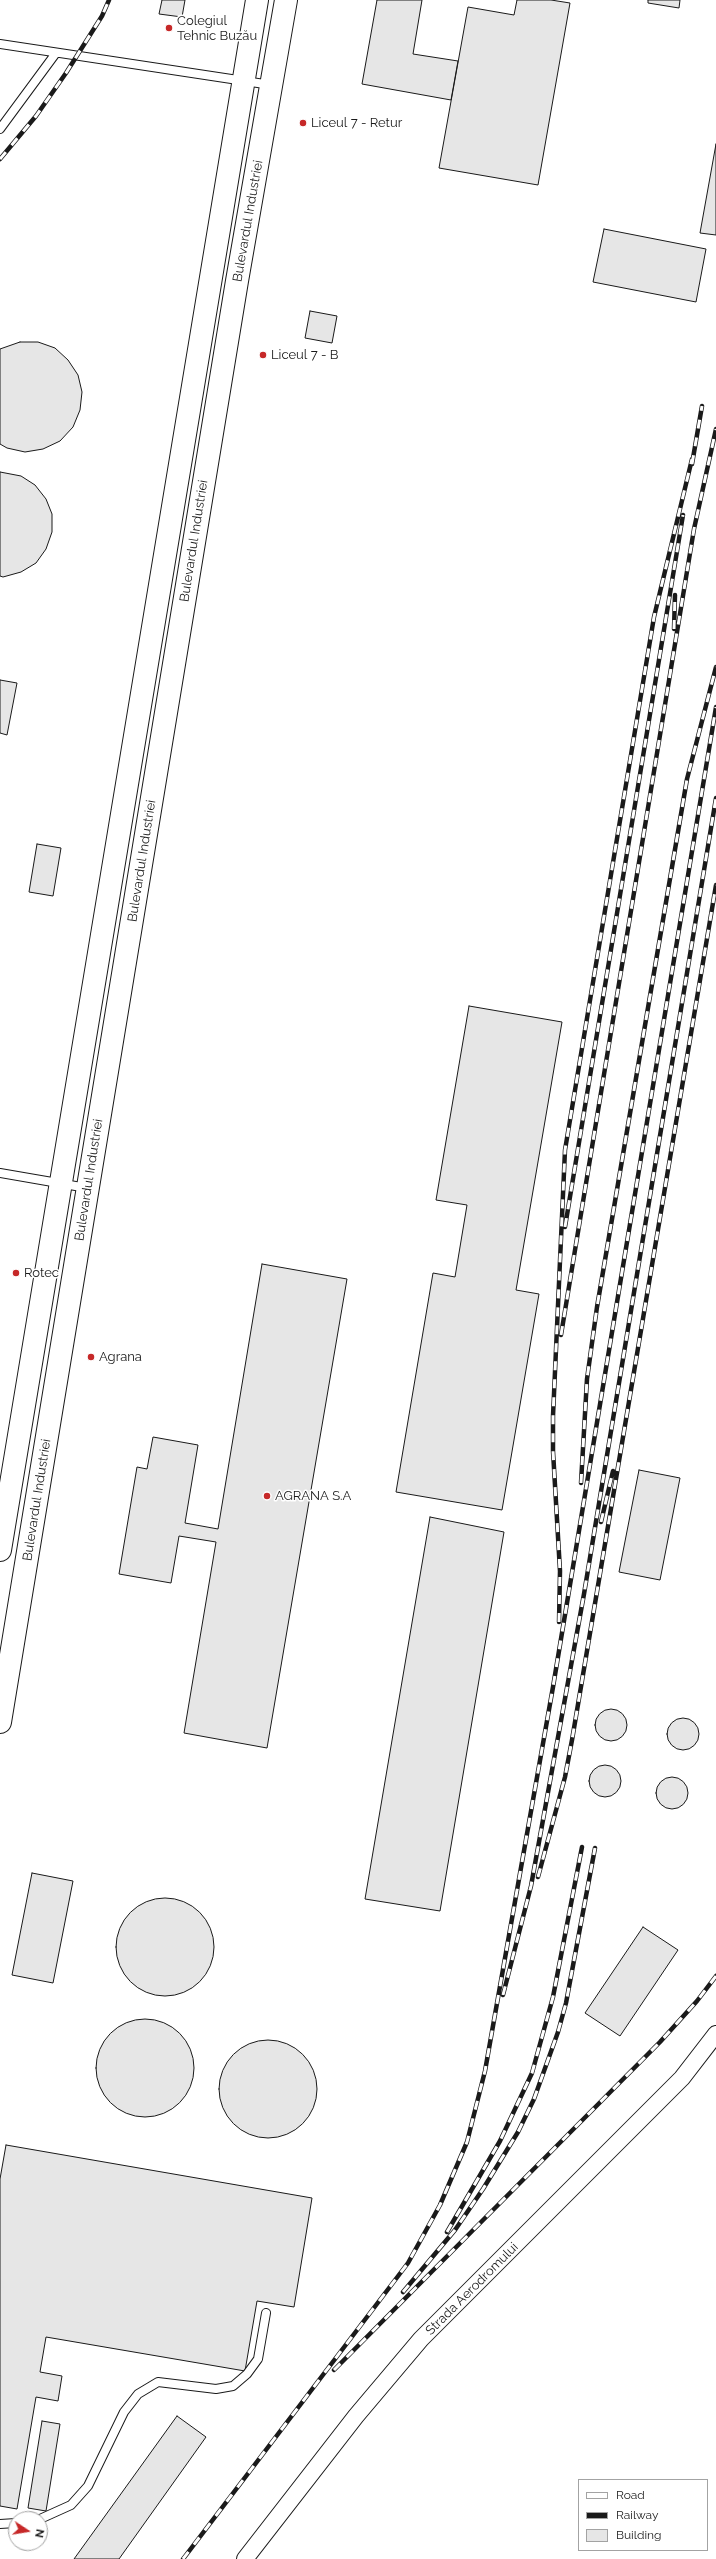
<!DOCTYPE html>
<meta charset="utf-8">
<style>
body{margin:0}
#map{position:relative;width:716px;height:2559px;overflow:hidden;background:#fff;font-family:Raleway,sans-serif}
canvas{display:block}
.legend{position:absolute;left:578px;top:2479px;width:130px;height:72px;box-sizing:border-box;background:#fff;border:1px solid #a3a3a3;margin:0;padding:5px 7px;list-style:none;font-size:12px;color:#1a1a1a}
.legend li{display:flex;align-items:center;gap:8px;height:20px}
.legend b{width:20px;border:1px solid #a3a3a3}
.north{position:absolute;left:8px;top:2511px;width:40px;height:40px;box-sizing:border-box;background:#fff;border:1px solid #a3a3a3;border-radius:50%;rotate:102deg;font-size:11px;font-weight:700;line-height:16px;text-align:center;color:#1a1a1a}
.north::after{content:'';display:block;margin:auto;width:14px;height:18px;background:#c62828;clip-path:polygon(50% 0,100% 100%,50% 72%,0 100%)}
</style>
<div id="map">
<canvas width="716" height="2559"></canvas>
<ul class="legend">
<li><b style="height:5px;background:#fff"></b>Road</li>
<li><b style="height:5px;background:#1a1a1a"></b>Railway</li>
<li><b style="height:11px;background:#e6e6e6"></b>Building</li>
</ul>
<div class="north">N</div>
</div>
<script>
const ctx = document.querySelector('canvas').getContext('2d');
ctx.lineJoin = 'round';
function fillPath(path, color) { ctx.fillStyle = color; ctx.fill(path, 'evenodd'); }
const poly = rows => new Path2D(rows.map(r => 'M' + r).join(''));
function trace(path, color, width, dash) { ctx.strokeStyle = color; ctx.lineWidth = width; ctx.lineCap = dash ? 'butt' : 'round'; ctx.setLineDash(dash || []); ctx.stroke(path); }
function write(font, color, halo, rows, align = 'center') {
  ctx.font = font + ' Raleway,sans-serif'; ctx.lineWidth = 3; ctx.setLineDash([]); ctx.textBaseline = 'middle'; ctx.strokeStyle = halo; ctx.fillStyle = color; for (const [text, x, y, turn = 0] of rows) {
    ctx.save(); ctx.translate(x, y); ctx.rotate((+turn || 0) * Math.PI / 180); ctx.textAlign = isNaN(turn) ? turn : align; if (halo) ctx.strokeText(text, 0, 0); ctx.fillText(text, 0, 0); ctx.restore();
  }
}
const building = poly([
 [162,0,185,0,182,17,159,14,162,0],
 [377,0,422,0,413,54,458,61,451,100,362,84,377,0],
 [517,0,551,0,570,3,538,185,439,168,468,7,514,15,517,0],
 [648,0,680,0,679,8,648,3,648,0],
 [716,144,716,235,700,233,716,144],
 [604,229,706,249,696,302,593,282,604,229],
 [310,311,337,316,332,343,305,338,310,311],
 [20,342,38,342,55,348,68,360,78,375,82,392,80,410,73,427,60,441,43,449,25,452,7,448,0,444,0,349,20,342],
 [0,472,21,476,35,485,46,499,52,514,52,532,46,549,36,563,21,572,3,577,0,576,0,472],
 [0,680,17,683,7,735,0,733,0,680],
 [37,844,61,848,53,896,29,892,37,844],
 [469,1006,562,1022,516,1290,539,1294,502,1510,396,1492,433,1273,455,1277,467,1205,436,1200,469,1006],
 [262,1264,347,1279,267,1748,184,1733,216,1542,179,1536,171,1583,119,1574,137,1467,147,1469,153,1437,198,1445,185,1523,218,1529,262,1264],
 [639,1470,680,1478,660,1580,619,1572,639,1470],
 [430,1517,504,1532,440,1911,365,1899,430,1517],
 '595 1725a16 16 0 1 1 32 0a16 16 0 1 1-32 0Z',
 '667 1734a16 16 0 1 1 32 0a16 16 0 1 1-32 0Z',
 '589 1781a16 16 0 1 1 32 0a16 16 0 1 1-32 0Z',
 '656 1793a16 16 0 1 1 32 0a16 16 0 1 1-32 0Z',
 [32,1873,73,1881,53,1983,12,1975,32,1873],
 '116 1947a49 49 0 1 1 98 0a49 49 0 1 1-98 0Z',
 [643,1927,678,1950,620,2036,585,2013,643,1927],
 '96 2068a49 49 0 1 1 98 0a49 49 0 1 1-98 0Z',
 '219 2089a49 49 0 1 1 98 0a49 49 0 1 1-98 0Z',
 [6,2145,312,2198,294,2307,257,2301,245,2371,46,2337,40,2372,62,2376,58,2401,36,2397,17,2509,0,2506,0,2179,6,2145],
 [177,2416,206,2437,119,2559,74,2559,177,2416],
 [42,2421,60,2424,46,2511,28,2508,42,2421]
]);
fillPath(building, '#e6e6e6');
trace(building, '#1a1a1a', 1);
const service = poly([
 [0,44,271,85],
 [0,129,56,53],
 [0,1173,87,1188],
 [40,2519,71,2505,88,2486,124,2412,138,2394,158,2382,216,2389,233,2386,247,2374,258,2359,266,2313],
 [0,2524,16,2523]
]);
const minor = poly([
 [245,2559,356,2416,421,2339,682,2078,716,2034]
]);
const primary = poly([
 [0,1550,257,0],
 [0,1722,237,281,286,0]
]);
trace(service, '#1a1a1a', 10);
trace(minor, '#1a1a1a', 18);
trace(primary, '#1a1a1a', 24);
trace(service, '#fff', 8);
trace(minor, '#fff', 16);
trace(primary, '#fff', 22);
const rail = poly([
 [0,159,36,116,66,73,102,16,109,0],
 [692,464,702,406],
 [674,629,675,595],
 [565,1227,683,515],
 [561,1335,694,529,716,429],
 [581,1483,587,1379,597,1307,687,779,716,667],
 [601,1522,613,1471],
 [559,1622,560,1571,553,1451,553,1416,565,1150,654,617,692,459],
 [538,1877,565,1777,572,1740,716,885],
 [503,1995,531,1886,584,1594,716,798],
 [447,2232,500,2141,532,2073,553,1997,582,1847],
 [403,2292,455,2230,483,2189,518,2132,534,2099,558,2032,566,2003,595,1848],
 [334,2370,660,2042,697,2001,716,1976],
 [183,2559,408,2263,440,2205,467,2142,485,2071,553,1687,716,707]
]);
trace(rail, '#1a1a1a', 4.5);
trace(rail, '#fff', 3, [9]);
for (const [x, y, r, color] of [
 [169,28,4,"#c62828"],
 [303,123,4,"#c62828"],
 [263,355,4,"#c62828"],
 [16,1273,4,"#c62828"],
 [91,1357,4,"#c62828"],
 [267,1496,4,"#c62828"]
]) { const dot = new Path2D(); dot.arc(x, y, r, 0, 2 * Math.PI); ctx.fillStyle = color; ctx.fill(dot); trace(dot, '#fff', 1.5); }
write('13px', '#1a1a1a', '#fff', [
 ["Colegiul",177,21],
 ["Tehnic Buzău",177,36],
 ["Liceul 7 - Retur",311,123],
 ["Liceul 7 - B",271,355],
 ["Rotec",24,1273],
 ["Agrana",99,1357],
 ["AGRANA S.A",275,1496]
], 'left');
write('13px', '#1a1a1a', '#fff', [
 ["Bulevardul Industriei",248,221,-80],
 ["Bulevardul Industriei",194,541,-81],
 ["Bulevardul Industriei",142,861,-81],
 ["Bulevardul Industriei",89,1180,-81],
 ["Bulevardul Industriei",37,1500,-81],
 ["Strada Aerodromului",472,2289,-45]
]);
</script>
